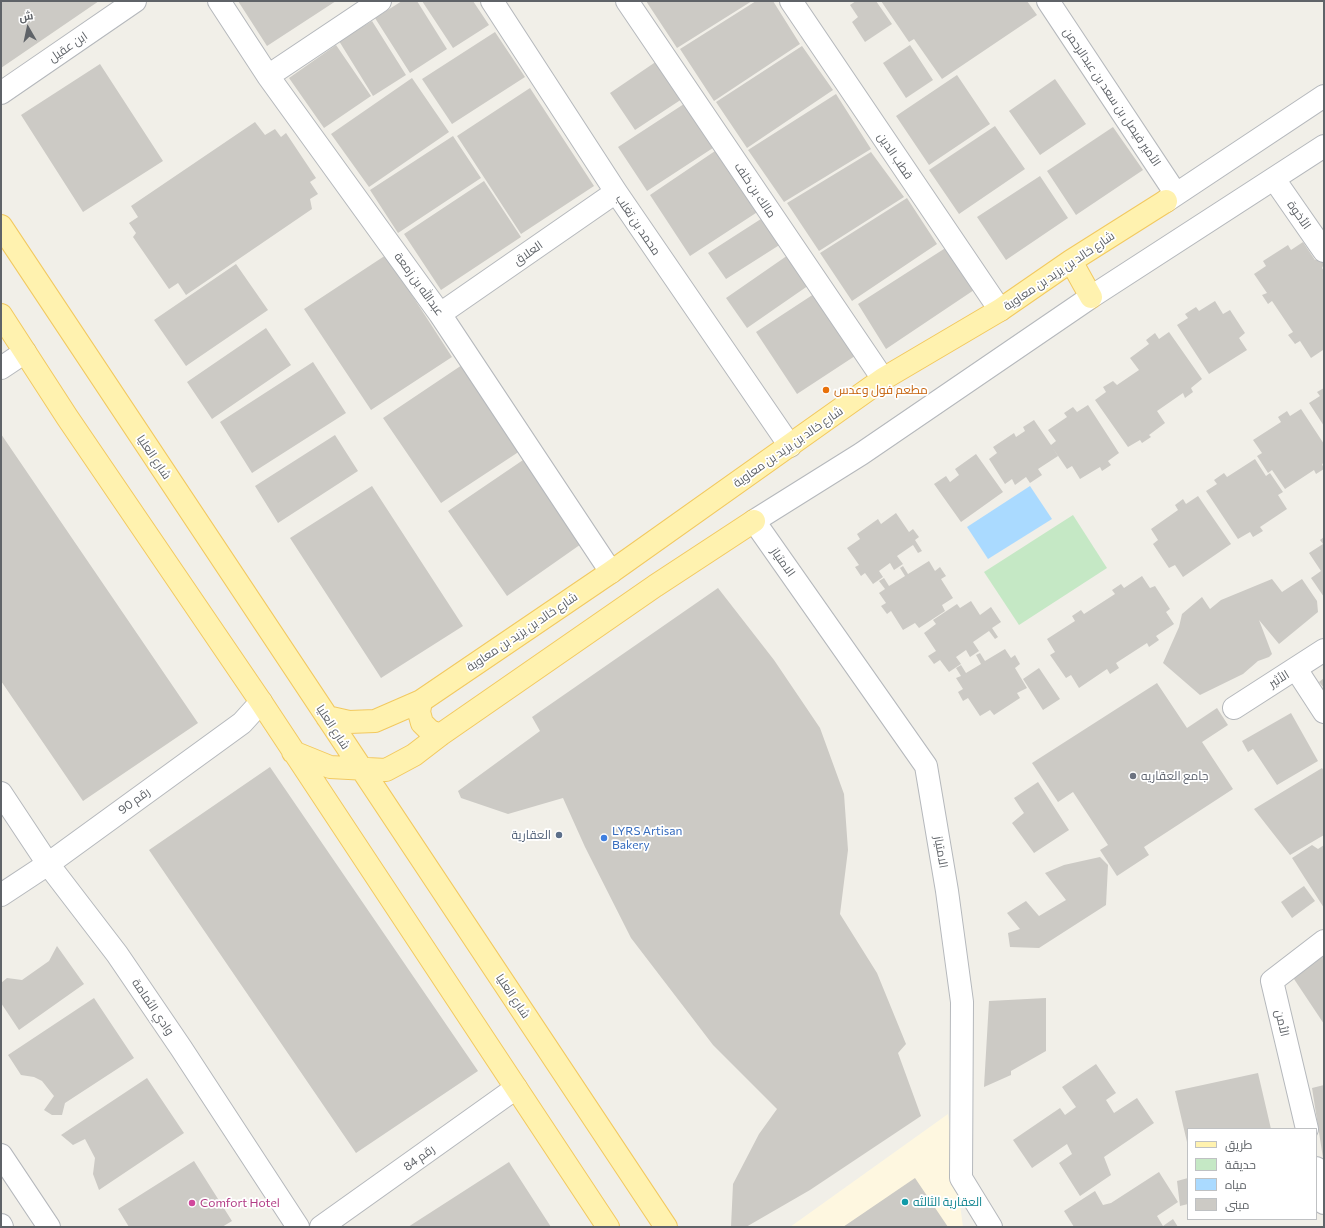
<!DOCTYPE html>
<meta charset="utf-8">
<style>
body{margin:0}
#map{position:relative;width:1325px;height:1228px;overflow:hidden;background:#f1efe8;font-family:Commissioner,Cairo,sans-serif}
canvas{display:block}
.frame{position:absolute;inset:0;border:2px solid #5f6368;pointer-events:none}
.legend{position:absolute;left:1187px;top:1128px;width:130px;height:92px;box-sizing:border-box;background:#fff;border:1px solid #bfc1c3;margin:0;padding:5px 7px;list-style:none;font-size:12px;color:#5f6368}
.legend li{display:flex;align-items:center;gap:8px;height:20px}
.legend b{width:20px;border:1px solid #bfc1c3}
.north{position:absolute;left:8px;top:8px;width:40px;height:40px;-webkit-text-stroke:3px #fff;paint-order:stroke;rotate:351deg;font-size:11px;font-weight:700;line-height:16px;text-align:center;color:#5f6368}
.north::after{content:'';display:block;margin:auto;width:14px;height:18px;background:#5f6368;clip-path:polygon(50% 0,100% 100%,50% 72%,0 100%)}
</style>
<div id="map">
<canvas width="1325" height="1228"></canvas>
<div class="frame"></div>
<ul class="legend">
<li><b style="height:5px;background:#fff2af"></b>طريق</li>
<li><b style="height:11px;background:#c5e8c5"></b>حديقة</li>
<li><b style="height:11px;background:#aadaff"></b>مياه</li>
<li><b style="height:11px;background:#cccac5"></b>مبنى</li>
</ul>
<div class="north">ش</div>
</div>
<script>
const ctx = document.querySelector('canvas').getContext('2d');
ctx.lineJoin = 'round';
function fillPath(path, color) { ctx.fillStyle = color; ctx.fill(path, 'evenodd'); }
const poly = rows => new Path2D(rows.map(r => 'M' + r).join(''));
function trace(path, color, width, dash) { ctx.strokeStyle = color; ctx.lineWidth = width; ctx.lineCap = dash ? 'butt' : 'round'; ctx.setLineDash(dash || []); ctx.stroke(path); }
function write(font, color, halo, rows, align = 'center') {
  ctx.font = font + ' Commissioner,Cairo,sans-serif'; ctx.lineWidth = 3.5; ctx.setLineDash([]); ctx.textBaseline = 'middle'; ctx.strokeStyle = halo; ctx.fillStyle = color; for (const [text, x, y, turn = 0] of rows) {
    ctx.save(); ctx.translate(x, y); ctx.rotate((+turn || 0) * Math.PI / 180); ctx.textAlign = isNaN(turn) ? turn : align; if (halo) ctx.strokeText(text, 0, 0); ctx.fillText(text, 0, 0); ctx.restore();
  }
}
fillPath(poly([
 [948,1114,963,1227,790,1227]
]), '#fef7e0');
fillPath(poly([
 [1073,515,1107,568,1019,625,984,572]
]), '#c5e8c5');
fillPath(poly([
 [1030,486,1052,519,988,559,967,527]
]), '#aadaff');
fillPath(poly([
 [1,1,99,1,1,68],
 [238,1,336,1,267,46],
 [402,1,417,1,447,49,410,73,375,18],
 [422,1,473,1,489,25,453,48],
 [646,1,752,1,677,48],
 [756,1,773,1,800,44,714,101,680,49],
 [856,1,876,1,892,24,865,42,852,22,858,17,850,5],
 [881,1,1027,1,1037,15,942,79,914,39,909,42],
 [372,21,406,75,373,96,339,41],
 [495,32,525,77,452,124,422,79],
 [336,45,371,96,324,128,289,78],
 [910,45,933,80,906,98,883,63],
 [802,46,833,90,747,148,716,102],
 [657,61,682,99,635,130,610,93],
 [100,64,163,161,83,212,21,115],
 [957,75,990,124,929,165,896,116],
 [412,78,449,132,369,187,331,134],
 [1055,79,1086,124,1040,155,1009,111],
 [530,88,594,186,521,234,457,136],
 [836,94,871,149,784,202,748,150],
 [687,102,716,146,647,191,618,147],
 [255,122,265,135,275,129,281,137,286,133,316,178,310,182,318,194,310,199,312,209,186,295,178,283,169,289,133,237,136,233,129,223,138,217,131,206],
 [995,126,1025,169,959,214,929,170],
 [1113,127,1143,170,1076,215,1047,171],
 [453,136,481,178,398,233,370,190],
 [718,149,759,211,690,256,650,195],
 [871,152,904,197,819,251,787,203],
 [1040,176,1068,218,1006,260,977,217],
 [484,181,521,237,441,290,404,234],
 [907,198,937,244,852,301,820,253],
 [764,217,781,244,726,279,708,253],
 [1303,242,1315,260,1319,257,1324,264,1322,268,1324,271,1324,351,1323,350,1311,358,1300,341,1295,344,1288,335,1293,332,1272,301,1268,304,1262,295,1267,293,1254,274,1266,266,1263,261,1288,245,1291,250],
 [947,247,974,290,886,349,858,304],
 [791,253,812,283,747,328,726,298],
 [386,255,452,357,371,410,304,309],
 [236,264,268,310,186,366,154,320],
 [817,292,858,354,797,394,756,332],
 [1215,301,1223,314,1230,310,1245,333,1239,338,1247,350,1209,374,1177,325,1188,318,1185,314,1196,307,1199,311],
 [266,328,291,365,212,419,187,382],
 [1169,332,1202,379,1191,388,1193,392,1185,398,1183,393,1157,411,1165,423,1149,435,1151,437,1142,443,1140,440,1128,447,1095,400,1106,392,1103,387,1113,381,1117,385,1139,370,1130,358,1149,344,1146,340,1155,333,1159,339],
 [313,362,346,413,252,473,220,422],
 [462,365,520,451,441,503,383,418],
 [1324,388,1324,426,1309,403,1320,396,1317,392],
 [1088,405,1119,453,1108,461,1111,465,1102,471,1100,467,1080,479,1072,466,1067,469,1052,447,1058,456,1038,469,1042,475,1030,483,1026,477,1015,485,1012,479,1005,484,989,459,997,453,993,447,1014,433,1016,437,1025,431,1023,427,1034,420,1051,445,1056,441,1048,430,1067,417,1064,413,1073,407,1077,412],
 [1301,409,1324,444,1324,463,1322,464,1324,469,1316,474,1314,470,1285,489,1272,470,1268,473,1257,456,1262,453,1253,440,1281,422,1278,417,1287,411,1290,416],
 [1,434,198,723,83,801,1,681],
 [335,435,358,471,278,523,255,486],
 [976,454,1003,492,961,522,934,484,946,476,950,482,959,475,955,469],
 [526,458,584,542,507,596,448,511],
 [1255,459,1266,476,1270,473,1283,492,1278,495,1287,509,1260,527,1263,531,1253,537,1250,532,1238,539,1206,491,1217,484,1214,480,1224,473,1227,477],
 [372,486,463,626,381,678,290,538],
 [1198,496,1231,544,1183,577,1175,565,1169,568,1153,544,1158,540,1151,529,1178,510,1175,505,1183,499,1186,504],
 [896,513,909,532,913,529,919,537,915,540,922,551,918,553,913,545,897,556,903,564,894,570,890,563,879,571,883,577,873,584,865,573,861,576,855,567,859,565,847,548,860,539,857,534,878,519,881,524],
 [1324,537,1324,597,1311,578,1321,571,1309,553,1323,544,1320,540],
 [929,561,935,571,940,567,946,576,941,579,953,598,942,605,945,611,919,628,915,623,903,630,891,611,887,614,881,606,886,603,879,593,885,589,879,581,884,578,889,586,905,576,900,568,903,566,908,574],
 [1142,576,1150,588,1155,586,1170,609,1166,612,1174,624,1156,636,1159,640,1149,647,1147,643,1116,663,1119,668,1110,674,1107,669,1079,688,1071,675,1066,678,1050,655,1055,652,1047,639,1075,621,1072,616,1081,610,1084,614,1115,594,1112,590,1121,584,1124,588],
 [1272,579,1282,592,1302,579,1317,601,1318,612,1279,644,1259,620,1272,654,1269,657,1258,661,1243,674,1200,695,1163,663,1179,627,1182,614,1202,597,1210,609,1221,600],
 [718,588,774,660,820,728,844,794,848,850,840,914,877,973,906,1044,898,1053,921,1116,810,1190,746,1227,731,1227,733,1184,759,1134,777,1109,713,1045,631,938,585,847,563,798,508,814,461,798,458,791,540,731,532,717],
 [971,601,980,615,991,607,1001,622,992,628,998,637,995,639,989,631,973,642,979,651,970,657,966,650,956,657,961,664,949,672,940,660,934,664,928,656,936,651,924,633,936,624,933,620,957,604,960,608],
 [1005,649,1011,658,1015,655,1020,664,1015,668,1027,688,1017,693,1020,698,994,715,990,710,980,716,968,698,963,701,958,692,963,689,956,678,961,676,956,668,961,665,966,673,981,664,976,655,980,653,985,661],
 [1039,668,1060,699,1043,710,1023,679],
 [1324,678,1324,688,1319,682],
 [1157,683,1187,728,1217,708,1228,725,1202,742,1233,789,1144,847,1149,855,1117,876,1100,850,1108,845,1073,792,1058,802,1032,763],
 [1291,713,1318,761,1277,785,1253,749,1248,752,1242,741],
 [270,767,478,1071,356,1153,149,850],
 [1322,768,1324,771,1324,835,1290,855,1254,809],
 [1038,782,1069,830,1034,853,1012,823,1024,813,1014,798],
 [1312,845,1318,849,1324,845,1324,908,1292,858],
 [1100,857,1108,865,1106,905,1039,948,1010,947,1008,933,1020,929,1007,913,1026,901,1039,916,1066,900,1045,873,1064,865],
 [1304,886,1315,901,1292,918,1281,902],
 [57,946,84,984,19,1030,1,1003,1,983,7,978,22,980,49,961],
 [1324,956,1324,1024,1292,976],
 [94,998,134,1058,65,1103,62,1115,52,1115,44,1110,54,1096,42,1081,34,1077,21,1075,8,1055],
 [1046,998,1046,1051,1011,1071,1011,1075,984,1087,989,1001],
 [1096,1064,1116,1093,1106,1100,1114,1113,1137,1098,1154,1123,1104,1157,1111,1175,1080,1196,1059,1163,1072,1154,1067,1144,1032,1168,1013,1140,1060,1108,1065,1115,1076,1107,1062,1087],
 [1258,1073,1271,1129,1188,1129,1187,1142,1175,1091],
 [147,1078,184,1133,99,1190,93,1174,95,1158,85,1139,73,1145,61,1135],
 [1324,1085,1324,1158,1323,1158,1312,1088],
 [194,1161,232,1221,222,1227,129,1227,118,1209],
 [509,1162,551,1227,408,1227],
 [1159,1172,1178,1202,1157,1216,1163,1226,1173,1219,1178,1227,1074,1227,1064,1211,1095,1191,1103,1205,1111,1203],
 [915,1178,948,1227,843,1227],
 [1188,1178,1188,1204,1180,1206,1177,1181]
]), '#cccac5');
const minor = poly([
 [219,1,268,76,440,314,611,572],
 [492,1,616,192,790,446],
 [627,1,883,379],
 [791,1,1000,310],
 [1048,1,1176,194],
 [268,76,380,1],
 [1,93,135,1],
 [1274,179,1324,251],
 [1166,201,1324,96],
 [440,314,616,192],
 [1,368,25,352],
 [1296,669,1324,712],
 [1234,708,1324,650],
 [1,793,48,864,117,954,181,1048,298,1227],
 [1,895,48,864,242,723,261,702],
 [1307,1129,1272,981,1324,941],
 [1,1155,49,1227],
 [1316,1168,1324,1203],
 [1,1225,2,1227],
 [321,1227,516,1088],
 [991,1227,961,1178,962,1002,947,891,926,766,754,521,861,454,1091,297,1324,146]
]);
const major = poly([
 [1,226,666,1227],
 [1071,261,1091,297],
 [1,315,67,417,261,702,608,1227],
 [421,701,419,712,422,723,430,731,440,735],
 [327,717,349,722,375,721,421,701,611,572,883,379,1000,310,1071,261,1166,201],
 [293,752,330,767,386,770,414,755,440,735,655,586,754,521]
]);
trace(minor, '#b5b8bc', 24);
trace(major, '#f2c960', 24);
trace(minor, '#fff', 22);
trace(major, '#fff2af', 22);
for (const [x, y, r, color] of [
 [826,390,4,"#e8710a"],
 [1133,776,4,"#6b7280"],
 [559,835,4,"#5c6f8a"],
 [604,838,4,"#3f7fe0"],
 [905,1202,4,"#0f9aa8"],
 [192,1203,4,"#d1479c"]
]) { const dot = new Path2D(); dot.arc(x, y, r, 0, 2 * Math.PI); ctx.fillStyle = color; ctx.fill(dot); trace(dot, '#fff', 1.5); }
write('12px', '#5f6368', '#fff', [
 ["ابن عقيل",68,47,-34],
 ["الأمير فيصل بن سعد بن عبدالرحمن",1112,97,56],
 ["قطب الدين",895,156,56],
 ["مالك بن خلف",755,190,56],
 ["الأخوة",1299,215,55],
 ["محمد بن تغلب",638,225,56],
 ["العلاق",528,253,-35],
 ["شارع خالد بن يزيد بن معاوية",1059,271,-34],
 ["عبدالله بن زمعة",419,284,54],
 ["شارع خالد بن يزيد بن معاوية",788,447,-35],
 ["شارع العليا",154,457,56],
 ["الامتياز",783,562,55],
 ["شارع خالد بن يزيد بن معاوية",522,632,-34],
 ["الأثير",1279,679,-32],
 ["شارع العليا",333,727,57],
 ["رقم 90",134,801,-36],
 ["الامتياز",941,852,80],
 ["شارع العليا",513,996,56],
 ["وادي الثمامة",153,1007,56],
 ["الأمن",1282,1023,77],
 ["رقم 84",419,1158,-36]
]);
write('12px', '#c56008', '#fff', [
 ["مطعم فول وعدس",834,390]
], 'left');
write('12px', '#5b616d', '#fff', [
 ["جامع العقاريه",1141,776]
], 'left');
write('12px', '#366cbe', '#fff', [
 ["LYRS Artisan",612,831],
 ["Bakery",612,845]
], 'left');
write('12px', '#4e5e75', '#fff', [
 ["العقارية",551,835]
], 'right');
write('12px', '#0d838f', '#fff', [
 ["العقارية الثالثه",913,1202]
], 'left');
write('12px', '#b23c85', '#fff', [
 ["Comfort Hotel",200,1203]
], 'left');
</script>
